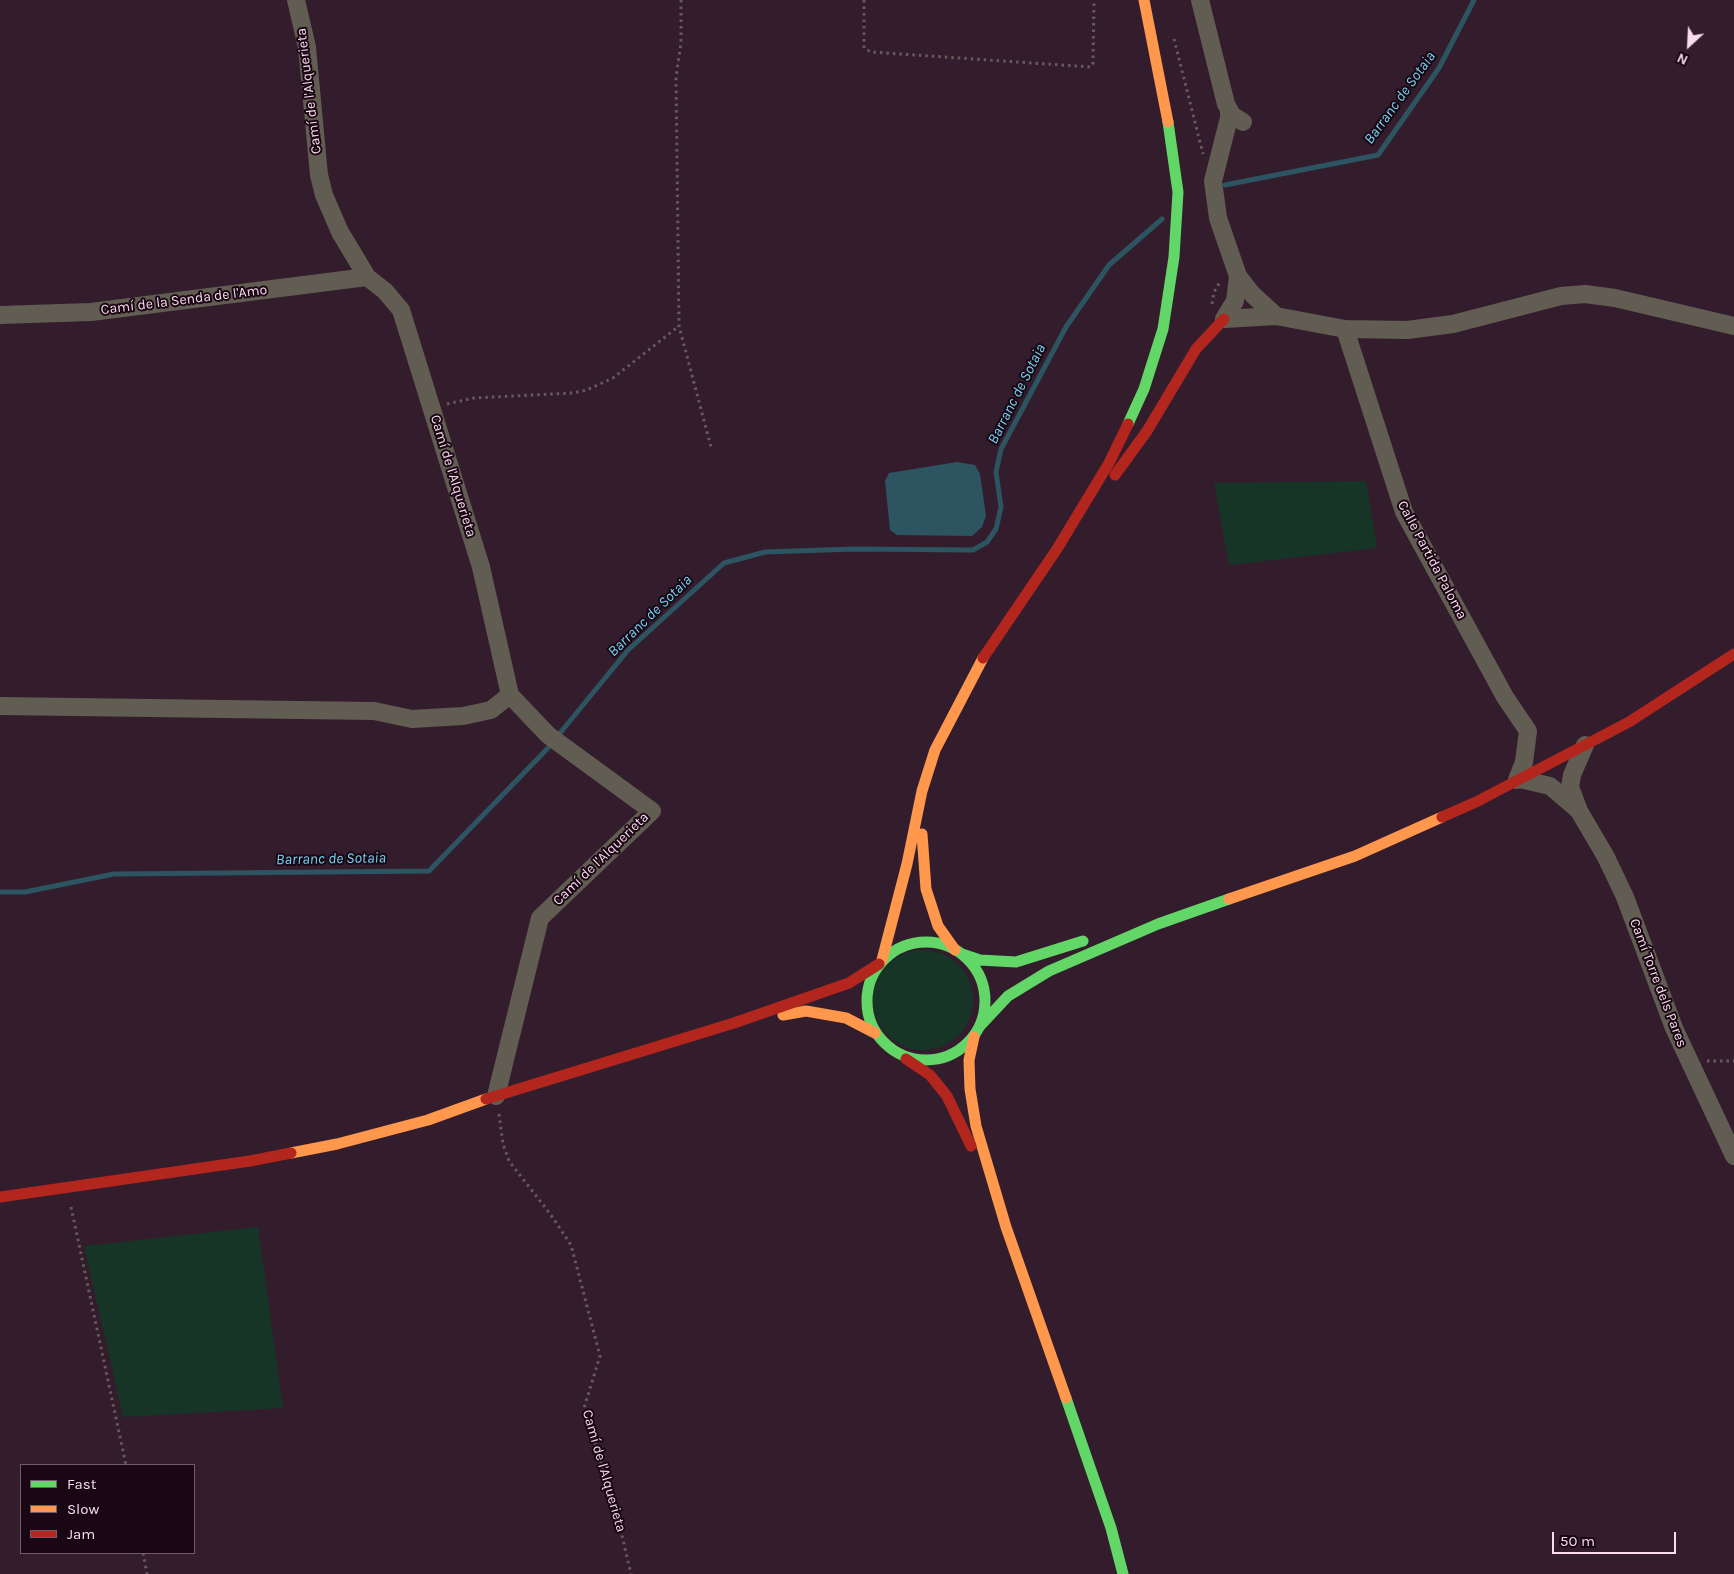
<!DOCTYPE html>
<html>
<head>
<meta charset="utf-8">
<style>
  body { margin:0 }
  #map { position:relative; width:1734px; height:1574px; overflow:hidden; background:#331d2d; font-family:Karla,sans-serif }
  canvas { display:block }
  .legend { position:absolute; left:20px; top:1464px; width:175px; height:90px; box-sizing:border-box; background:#1a0714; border:1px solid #735c6b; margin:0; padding:6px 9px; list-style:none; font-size:15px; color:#f8dbed }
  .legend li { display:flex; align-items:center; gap:10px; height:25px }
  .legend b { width:25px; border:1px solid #735c6b }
  .north { position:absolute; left:1664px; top:20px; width:50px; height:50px; -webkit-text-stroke:4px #1a0714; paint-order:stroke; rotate:205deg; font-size:14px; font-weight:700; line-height:20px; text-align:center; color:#f8dbed }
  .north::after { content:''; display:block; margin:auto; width:18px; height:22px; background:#f8dbed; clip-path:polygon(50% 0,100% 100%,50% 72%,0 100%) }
  .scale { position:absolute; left:1552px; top:1532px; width:124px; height:22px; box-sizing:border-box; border:2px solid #f8dbed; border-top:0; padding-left:6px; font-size:15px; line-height:18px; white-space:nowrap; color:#f8dbed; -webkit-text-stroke:4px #1a0714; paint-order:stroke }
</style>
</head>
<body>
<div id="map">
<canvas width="1734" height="1574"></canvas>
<ul class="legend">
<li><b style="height:6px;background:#63d668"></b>Fast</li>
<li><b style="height:6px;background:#ff974d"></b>Slow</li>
<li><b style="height:6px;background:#b3261e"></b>Jam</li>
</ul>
<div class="north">N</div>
<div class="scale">50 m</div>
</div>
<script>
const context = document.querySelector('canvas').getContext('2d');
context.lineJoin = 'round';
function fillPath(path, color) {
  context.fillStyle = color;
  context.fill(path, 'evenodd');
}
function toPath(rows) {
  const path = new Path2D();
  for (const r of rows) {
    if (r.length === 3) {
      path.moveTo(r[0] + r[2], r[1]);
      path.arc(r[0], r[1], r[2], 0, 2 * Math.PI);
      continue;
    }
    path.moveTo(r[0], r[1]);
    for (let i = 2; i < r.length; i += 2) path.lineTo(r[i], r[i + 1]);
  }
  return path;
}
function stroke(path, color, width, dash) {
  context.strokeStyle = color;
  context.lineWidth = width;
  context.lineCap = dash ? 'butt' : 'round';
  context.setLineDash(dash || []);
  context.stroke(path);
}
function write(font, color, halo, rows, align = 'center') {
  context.font = font + ' Karla,sans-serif';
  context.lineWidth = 4;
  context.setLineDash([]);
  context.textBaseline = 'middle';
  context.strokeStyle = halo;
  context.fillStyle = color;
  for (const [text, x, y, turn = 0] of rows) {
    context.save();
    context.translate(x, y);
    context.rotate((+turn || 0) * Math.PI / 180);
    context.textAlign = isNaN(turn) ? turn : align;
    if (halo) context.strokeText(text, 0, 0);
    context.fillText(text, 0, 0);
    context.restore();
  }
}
fillPath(toPath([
  [1366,481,1377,548,1229,565,1214,483],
  [923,1000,50],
  [258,1227,283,1408,123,1417,84,1246]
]), '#173527');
fillPath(toPath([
  [957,462,975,465,980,474,986,516,982,527,972,536,897,535,890,530,885,481,889,473]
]), '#2c5461');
stroke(toPath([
  [1225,185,1378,155,1439,68,1474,0],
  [0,892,25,892,114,874,429,871,547,749,628,650,724,563,765,552,854,549,973,550,987,542,996,529,1001,507,996,472,1001,449,1066,327,1109,265,1162,219]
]), '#2c5461', 5);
stroke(toPath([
  [681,0,681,43,676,77,679,326,711,447],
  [864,0,864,48,871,52,1091,67,1093,63,1094,0],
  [1174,39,1203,154],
  [1212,304,1214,292,1220,282],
  [447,404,474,398,572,393,587,390,613,378,679,326],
  [1707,1061,1734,1061],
  [499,1114,503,1144,509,1161,551,1215,571,1245,600,1356,584,1408,616,1510,631,1574],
  [71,1207,126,1465],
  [143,1553,147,1574]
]), '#665b5b', 3, [2.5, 4]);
stroke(toPath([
  [296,0,307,47,319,175,324,195,340,232,367,277,385,291,401,310,481,567,510,695,548,735,652,811,540,918,496,1096],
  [1200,0,1226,104,1232,115,1243,122],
  [1238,276,1253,295,1276,316],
  [0,315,91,312,367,277],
  [1224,319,1276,316,1345,329,1407,330,1453,324,1561,296,1585,294,1615,298,1734,326],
  [1224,319,1235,301,1238,276,1218,218,1213,181,1229,118,1229,111],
  [1345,329,1404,512,1505,697,1528,731,1524,762,1517,780],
  [0,706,374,711,412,719,463,716,491,710,510,695],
  [1585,745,1572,775,1570,787,1579,811,1606,857,1625,897,1674,1028,1734,1156],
  [1520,779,1550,786,1577,809]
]), '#625d52', 18);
stroke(toPath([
  [1128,424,1144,389,1163,329,1174,257,1178,192,1168,122],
  [926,1001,59],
  [962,954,980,960,1016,962,1083,941],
  [979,1027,1008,996,1049,971,1158,924,1229,899],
  [1066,1398,1111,1528,1123,1574]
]), '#63d668', 11);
stroke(toPath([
  [1144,0,1168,122],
  [922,834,926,889,938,926,955,950],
  [1229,899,1355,856,1442,817],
  [882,960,907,864,922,791,935,750,983,658],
  [783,1015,806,1011,846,1018,875,1033],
  [974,1037,969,1060,970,1089,976,1126,1006,1227,1066,1398],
  [291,1153,337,1144,428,1120,486,1099]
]), '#ff974d', 11);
stroke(toPath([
  [1115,475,1147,431,1196,349,1224,319],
  [983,658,1057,549,1109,463,1128,424],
  [1442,817,1476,802,1629,722,1734,654],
  [906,1059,930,1075,947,1096,971,1146],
  [486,1099,734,1023,849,983,879,964],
  [0,1197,250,1161,291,1153]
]), '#b3261e', 11);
write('14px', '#f8dbed', '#1a0714', [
  ["Camí de l'Alquerieta",309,91,-97],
  ["Camí de la Senda de l'Amo",184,300,-7],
  ["Camí de l'Alquerieta",453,476,73],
  ["Calle Partida Paloma",1432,560,62],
  ["Camí de l'Alquerieta",601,859,-44],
  ["Camí Torre dels Pares",1658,983,69],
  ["Camí de l'Alquerieta",604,1471,74]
]);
write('italic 15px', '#72d3f1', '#1a0714', [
  ["Barranc de Sotaia",1400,98,-54],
  ["Barranc de Sotaia",1017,394,-63],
  ["Barranc de Sotaia",650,616,-44],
  ["Barranc de Sotaia",331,859,-1]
]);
</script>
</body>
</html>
